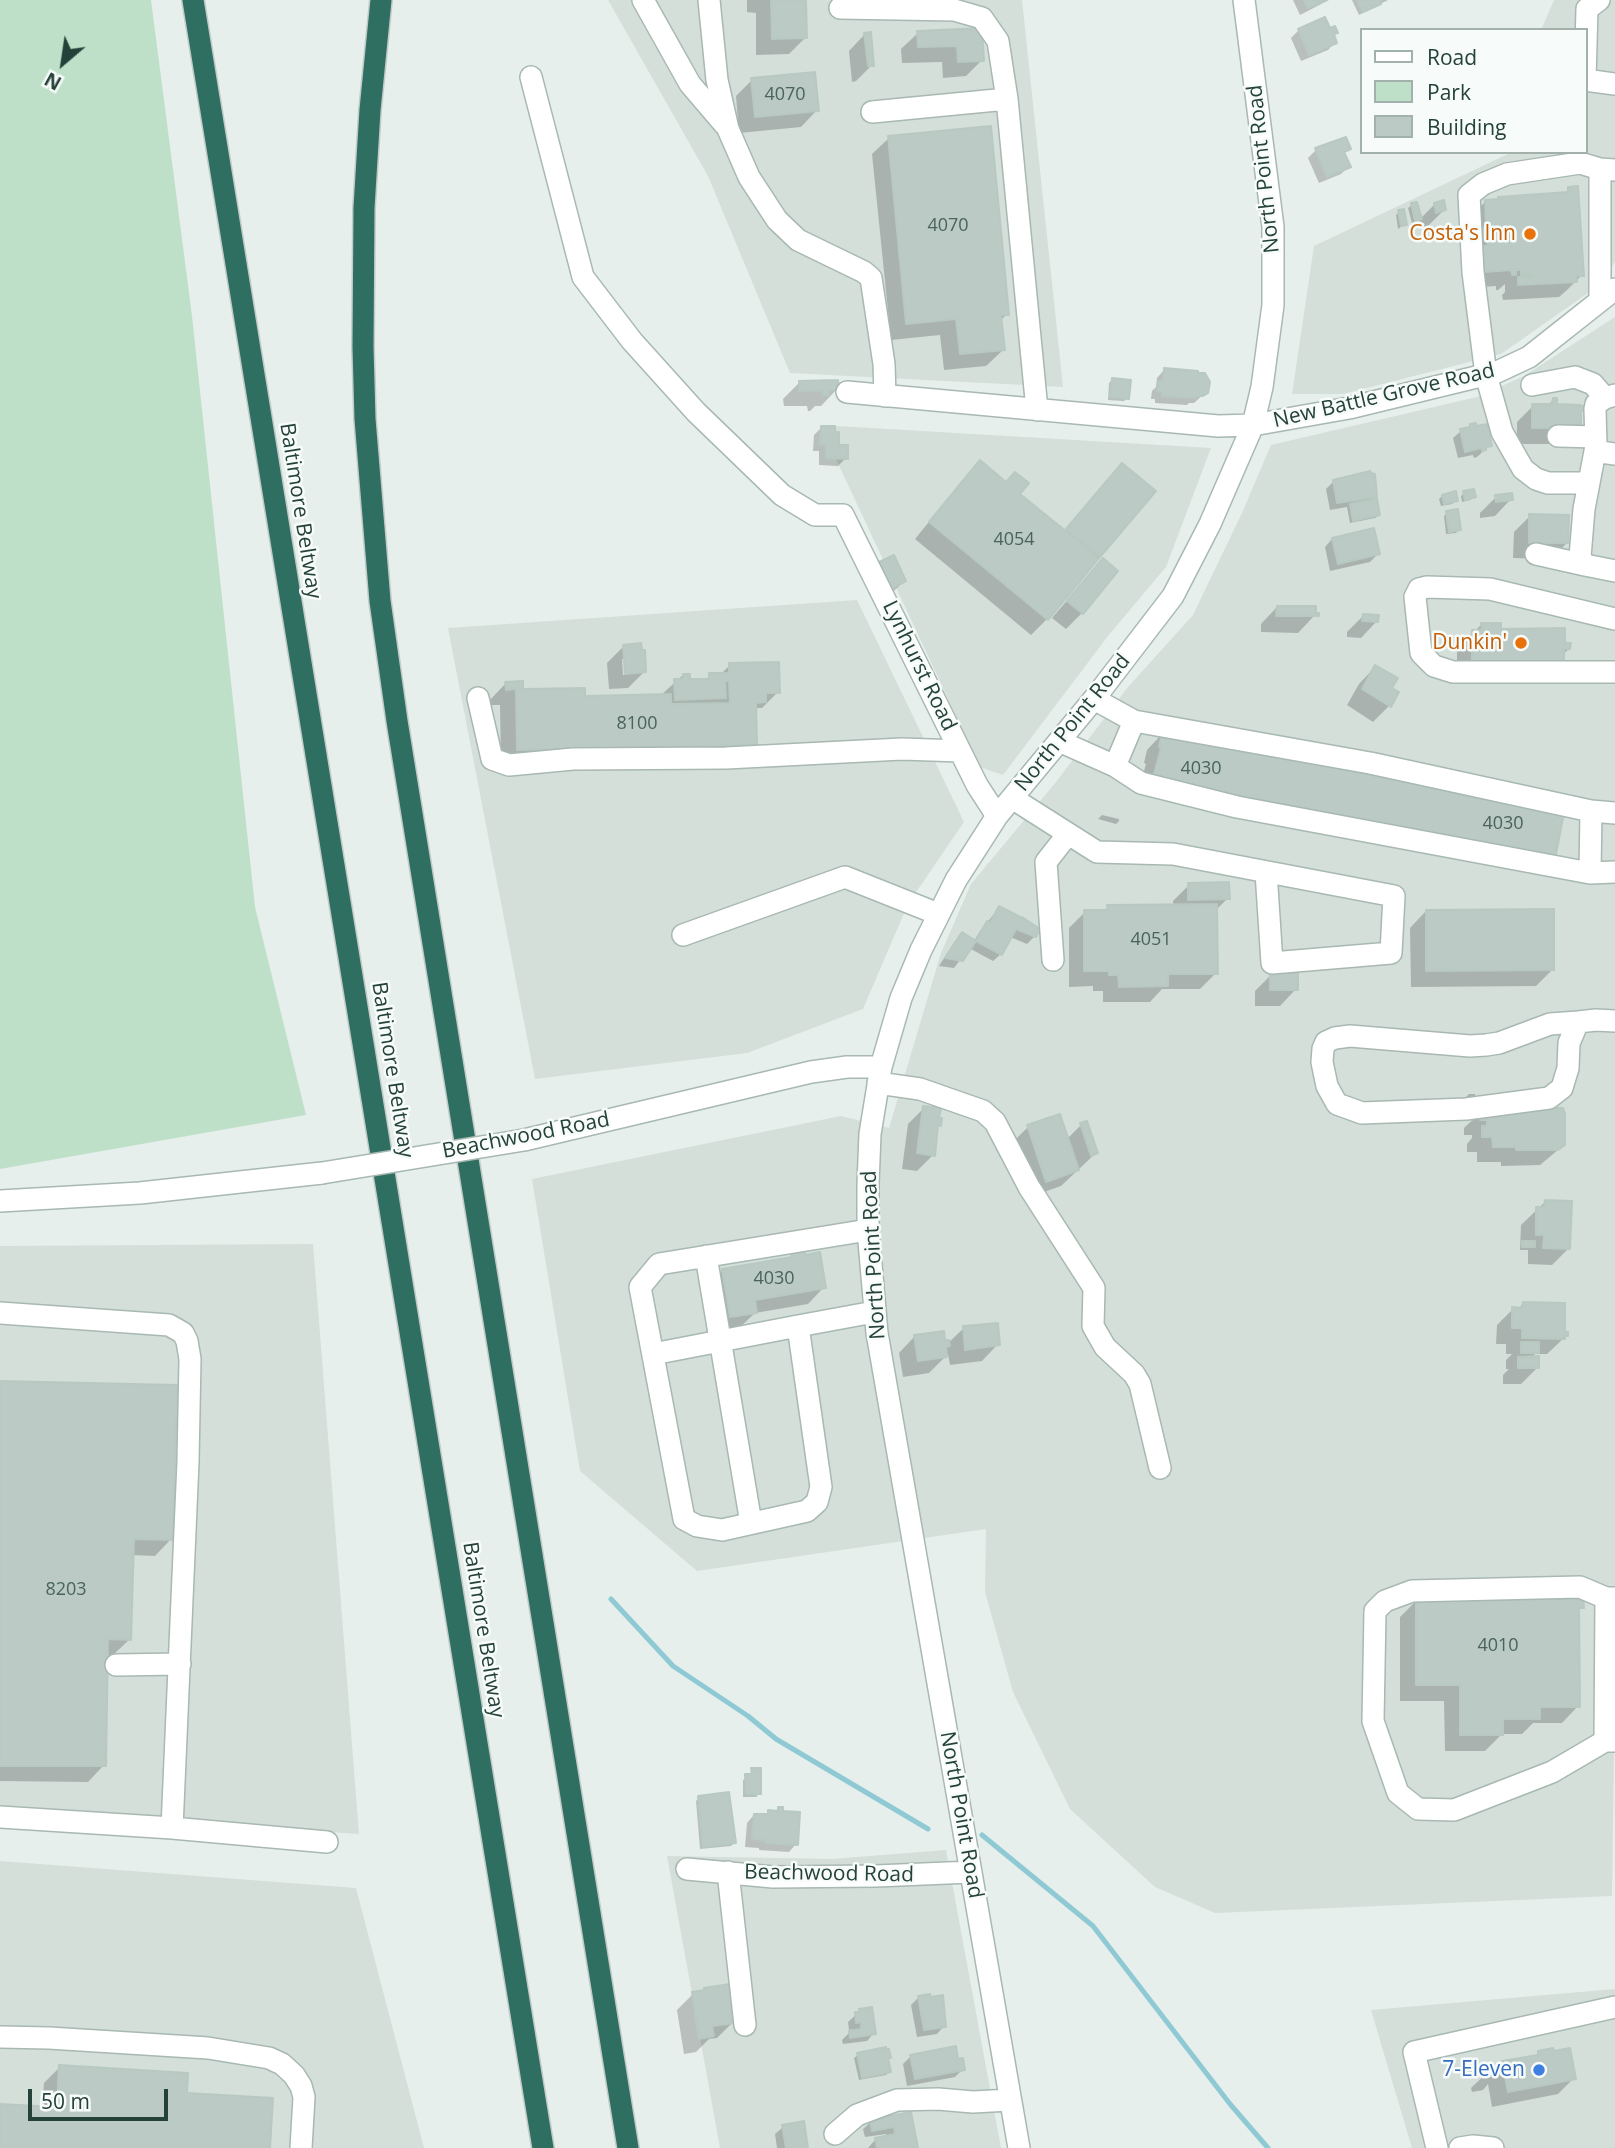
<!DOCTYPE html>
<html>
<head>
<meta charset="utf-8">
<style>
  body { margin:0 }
  #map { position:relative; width:1615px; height:2148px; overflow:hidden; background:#e6efeb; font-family:"Open Sans",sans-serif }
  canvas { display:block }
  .legend { position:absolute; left:1360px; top:28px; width:228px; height:126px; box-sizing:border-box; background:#f7fbf9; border:2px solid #a3b1ad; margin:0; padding:9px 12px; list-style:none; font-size:21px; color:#24423a }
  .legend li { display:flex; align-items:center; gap:14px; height:35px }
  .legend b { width:35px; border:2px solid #a3b1ad }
  .north { position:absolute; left:28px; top:28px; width:70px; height:70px; -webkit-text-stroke:5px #f7fbf9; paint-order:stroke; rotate:209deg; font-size:19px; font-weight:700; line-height:28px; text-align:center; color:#24423a }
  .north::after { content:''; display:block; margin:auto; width:24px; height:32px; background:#24423a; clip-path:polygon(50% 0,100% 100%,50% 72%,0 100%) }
  .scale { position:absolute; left:28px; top:2089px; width:140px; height:32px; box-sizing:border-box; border:4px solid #24423a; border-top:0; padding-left:9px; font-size:21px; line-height:24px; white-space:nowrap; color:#24423a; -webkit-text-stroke:5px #f7fbf9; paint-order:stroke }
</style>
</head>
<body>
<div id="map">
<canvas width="1615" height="2148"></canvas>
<ul class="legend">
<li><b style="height:9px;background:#fff"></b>Road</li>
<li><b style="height:19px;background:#bfe0c8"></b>Park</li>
<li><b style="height:19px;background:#bbcac4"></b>Building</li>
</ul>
<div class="north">N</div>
<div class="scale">50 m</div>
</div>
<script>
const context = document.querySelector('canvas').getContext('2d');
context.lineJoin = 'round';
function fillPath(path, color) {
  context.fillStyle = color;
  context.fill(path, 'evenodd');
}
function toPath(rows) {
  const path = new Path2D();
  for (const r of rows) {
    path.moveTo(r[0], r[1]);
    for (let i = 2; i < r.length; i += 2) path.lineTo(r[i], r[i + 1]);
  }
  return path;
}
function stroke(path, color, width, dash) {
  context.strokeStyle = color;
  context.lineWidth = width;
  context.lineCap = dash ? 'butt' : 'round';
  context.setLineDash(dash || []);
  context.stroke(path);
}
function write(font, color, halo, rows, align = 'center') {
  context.font = font + ' "Open Sans",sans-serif';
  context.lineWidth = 5;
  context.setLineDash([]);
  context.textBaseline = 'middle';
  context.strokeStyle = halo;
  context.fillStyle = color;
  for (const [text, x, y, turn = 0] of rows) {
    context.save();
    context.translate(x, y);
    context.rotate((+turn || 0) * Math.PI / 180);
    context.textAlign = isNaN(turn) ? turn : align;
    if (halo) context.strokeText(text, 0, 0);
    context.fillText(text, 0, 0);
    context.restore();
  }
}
fillPath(toPath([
  [608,0,1022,0,1063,387,790,373,708,176],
  [1554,0,1615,0,1615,262,1601,284,1501,354,1343,394,1292,394,1314,246,1512,152,1585,152,1585,30,1541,30],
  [1615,317,1615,1674,1612,1896,1215,1913,1155,1887,1070,1809,1013,1692,985,1592,986,1529,697,1571,580,1471,532,1179,841,1116,889,1128,941,953,971,884,1056,782,1128,687,1193,615,1242,513,1271,445,1477,397,1524,376],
  [820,425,1211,448,1166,567,1108,636,1003,775,980,767],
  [857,600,964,822,908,904,863,1009,747,1053,535,1079,448,628],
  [313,1244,359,1834,0,1809,0,1246],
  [946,1850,1001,2148,720,2148,667,1856,832,1859],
  [0,1861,356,1888,424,2148,0,2148],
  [1615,1989,1615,2148,1412,2148,1371,2010]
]), '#d4dfda');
fillPath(toPath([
  [0,0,151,0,192,316,255,907,306,1115,0,1169]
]), '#bfe0c8');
fillPath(toPath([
  [747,0,804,0,805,38,789,54,756,55,756,13,747,12],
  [1293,0,1329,0,1300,15],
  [1352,0,1388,0,1359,15],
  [980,29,982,60,966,76,943,78,942,62,902,63,901,49,918,33],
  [1299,30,1333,35,1335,42,1328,50,1301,61,1291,38],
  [865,34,872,65,856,81,852,82,849,51],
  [752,80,817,110,801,127,739,133,736,96],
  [889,138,1007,314,1000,321,1003,350,986,366,944,370,940,335,891,340,872,154],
  [1345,139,1349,148,1344,154,1349,166,1341,174,1319,183,1308,158,1316,150],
  [1569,189,1582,275,1566,291,1559,297,1503,300,1502,295,1505,292,1505,284,1498,290,1496,290,1496,286,1467,288,1469,218,1485,202,1496,201,1499,198,1564,194],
  [1435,204,1444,210,1428,226,1420,228,1419,221,1412,223,1408,208,1412,205,1420,219],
  [1399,212,1405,224,1398,229,1396,215],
  [1164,370,1206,392,1194,403,1189,403,1187,405,1155,403,1155,399,1151,399,1152,391,1156,387,1157,378],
  [1112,380,1128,398,1124,401,1108,400,1109,383],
  [800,382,837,389,821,406,815,406,810,411,808,411,807,406,784,406,783,399],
  [1553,400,1555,406,1583,410,1563,444,1517,444,1517,422,1533,406,1547,406],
  [1471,426,1490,445,1477,457,1474,458,1473,455,1458,458,1453,438,1461,431,1467,429],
  [821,428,846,458,838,466,819,465,819,451,813,451,814,435],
  [980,463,1063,532,1106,481,1122,465,1153,491,1047,619,1031,635,915,539,964,479],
  [1334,481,1375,496,1370,502,1379,515,1375,518,1350,523,1347,507,1330,510,1326,489],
  [1464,493,1474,497,1470,500,1462,502,1461,496],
  [1442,496,1456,500,1452,504,1441,506,1439,499],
  [1496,497,1511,499,1495,516,1480,518,1480,513],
  [1447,513,1460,529,1456,533,1446,534,1444,516],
  [1530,516,1567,543,1550,559,1513,558,1514,532],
  [1332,539,1378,554,1370,562,1330,571,1325,547],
  [1103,561,1116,572,1082,613,1066,629,1052,618,1087,577],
  [880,564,904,581,888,597,864,580],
  [1277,607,1315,608,1314,616,1298,633,1261,632,1261,624],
  [1363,616,1377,621,1361,638,1347,637,1347,632],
  [1481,625,1563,645,1569,649,1562,655,1457,678,1457,648],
  [624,646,644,672,628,688,609,689,607,663],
  [622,659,625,659,626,675,623,675],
  [730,665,778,692,762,708,758,708,755,711,755,744,739,761,501,765,500,705,490,705,490,700,506,683,522,691,583,698,660,696,683,675,688,681,705,681,710,675,720,675],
  [1375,667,1390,688,1389,706,1373,722,1347,705,1359,684],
  [1163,733,1554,858,1537,874,1138,793,1146,764,1144,763,1147,750],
  [1102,815,1119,819,1119,821,1116,824,1098,819],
  [1189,885,1228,898,1215,911,1216,973,1200,989,1162,989,1150,1002,1103,1002,1103,991,1093,991,1093,986,1069,987,1069,928,1085,912,1103,912,1108,907,1173,906,1173,901],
  [999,908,1035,936,1027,944,1010,937,1001,954,993,961,969,948,954,968,939,966,955,941,962,934,974,941,980,931],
  [1426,911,1552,970,1536,986,1411,987,1410,928],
  [1271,975,1296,989,1280,1006,1255,1006,1255,991],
  [1469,1094,1475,1094,1475,1103,1453,1110],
  [924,1108,937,1119,939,1125,936,1128,933,1155,917,1171,902,1169,908,1124],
  [1481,1112,1564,1145,1540,1165,1501,1166,1501,1162,1477,1162,1477,1152,1467,1152,1467,1144,1472,1138,1472,1135,1464,1135,1464,1128],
  [1086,1123,1096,1153,1061,1186,1030,1197,1012,1143,1028,1127,1067,1139,1081,1125],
  [1545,1202,1569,1248,1552,1265,1528,1264,1528,1250,1520,1250,1521,1225],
  [792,1255,824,1287,808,1304,755,1313,739,1328,714,1333,706,1287,722,1271,787,1260],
  [1523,1304,1566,1336,1547,1354,1535,1354,1531,1358,1538,1367,1521,1384,1503,1384,1503,1375,1509,1369,1506,1369,1506,1360,1512,1354,1506,1354,1506,1344,1496,1344,1497,1325,1513,1309,1518,1309],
  [964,1328,998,1344,982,1361,950,1365,948,1354,929,1373,903,1377,899,1353,915,1336,947,1344],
  [0,1383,171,1539,155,1556,131,1555,130,1639,113,1655,106,1655,104,1765,88,1782,0,1781],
  [1416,1601,1582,1607,1578,1611,1578,1706,1562,1723,1533,1723,1522,1734,1502,1734,1485,1751,1445,1751,1444,1701,1400,1701,1400,1617],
  [752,1770,759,1794,756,1797,743,1797,743,1780,749,1776],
  [699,1798,735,1842,731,1846,700,1849,696,1801],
  [779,1808,796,1844,789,1852,759,1850,759,1848,745,1847,747,1823,754,1815,765,1816,769,1812,775,1813],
  [705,1990,733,2022,717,2038,709,2039,696,2052,684,2054,677,2010,693,1994,702,1993],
  [919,1997,944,2026,937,2034,917,2037,911,2005],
  [860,2011,874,2033,867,2041,843,2044,842,2040,853,2029,849,2030,848,2022],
  [1539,2052,1574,2078,1558,2094,1492,2107,1488,2084,1483,2090,1472,2092,1471,2088,1488,2072,1497,2070,1503,2063,1534,2057],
  [858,2055,887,2059,889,2072,886,2075,859,2080,854,2058],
  [911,2056,956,2061,963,2069,955,2077,907,2086,903,2064],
  [60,2067,185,2095,268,2148,0,2148,0,2106,42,2108,44,2083],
  [910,2114,916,2148,868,2148,876,2139,887,2137,886,2134,865,2137,863,2129,871,2122],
  [783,2127,806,2148,777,2148,775,2134]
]), '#0003');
stroke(toPath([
  [611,1599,673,1666,748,1716,776,1739,928,1829],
  [982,1835,1093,1926,1230,2104,1268,2148]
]), '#8ec9d4', 5);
const building = toPath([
  [771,0,806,0,807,38,772,39,771,0],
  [1304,0,1327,0,1308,8,1304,0],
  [1357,0,1380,0,1381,4,1363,12,1357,0],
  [1325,17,1330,28,1335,26,1338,33,1334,34,1337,43,1309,55,1298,29,1325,17],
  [982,28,984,61,958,62,957,46,918,47,917,31,982,28],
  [871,32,874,66,868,66,864,33,871,32],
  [815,72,819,111,755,117,751,78,815,72],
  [991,126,1009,315,1001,315,1005,350,960,354,956,319,906,324,888,136,991,126],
  [1346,137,1351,149,1344,152,1351,167,1327,177,1315,148,1346,137],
  [1578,186,1584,276,1576,276,1577,282,1518,285,1518,277,1532,276,1532,274,1521,275,1521,270,1516,270,1516,275,1512,275,1511,270,1483,272,1481,246,1488,246,1487,239,1480,240,1479,228,1486,228,1485,200,1499,199,1498,197,1568,192,1568,187,1578,186],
  [1444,200,1446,210,1436,213,1434,203,1444,200],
  [1417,202,1422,219,1415,221,1411,203,1417,202],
  [1404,209,1407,225,1401,226,1398,210,1404,209],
  [1164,368,1198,371,1198,373,1205,373,1210,382,1208,393,1203,396,1196,396,1196,398,1162,396,1162,392,1157,391,1159,381,1163,382,1164,368],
  [1112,378,1131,380,1129,399,1110,397,1112,378],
  [838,380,839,390,828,390,828,395,823,395,823,390,799,391,799,381,838,380],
  [1553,398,1557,398,1557,404,1581,405,1581,406,1584,406,1584,411,1581,411,1581,428,1532,428,1532,404,1552,404,1553,398],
  [1476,423,1476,426,1487,424,1492,446,1486,447,1486,450,1482,451,1481,448,1465,452,1460,429,1470,427,1470,424,1476,423],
  [821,426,835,426,835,432,839,432,839,445,848,445,848,459,826,458,826,444,820,444,821,426],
  [980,460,1006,482,1015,472,1029,483,1020,494,1099,558,1048,620,929,522,980,460],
  [1122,463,1156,491,1100,557,1066,529,1122,463],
  [1370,471,1371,473,1375,474,1377,497,1337,503,1333,480,1370,471],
  [1474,489,1476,497,1465,500,1463,491,1474,489],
  [1456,491,1458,501,1444,504,1442,495,1456,491],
  [1512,493,1513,500,1496,502,1495,495,1512,493],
  [1377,499,1380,515,1353,521,1350,504,1377,499],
  [1458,509,1461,530,1449,532,1446,511,1458,509],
  [1529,514,1569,515,1568,543,1529,543,1529,514],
  [1374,528,1380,554,1338,564,1332,538,1374,528],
  [894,555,906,581,892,588,879,562,894,555],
  [1103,558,1118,571,1083,614,1067,601,1103,558],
  [1277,606,1316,606,1316,613,1319,613,1319,616,1276,616,1277,606],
  [1363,614,1379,615,1378,622,1362,621,1363,614],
  [1481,623,1501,623,1501,629,1565,628,1565,643,1571,643,1570,649,1564,649,1564,665,1472,663,1472,630,1482,630,1481,623],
  [641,643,642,650,645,650,646,672,625,674,623,645,641,643],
  [779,662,780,693,766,693,766,702,756,703,757,745,517,750,516,689,506,690,505,682,523,681,523,689,585,688,585,696,671,694,671,704,730,703,729,681,725,681,726,698,675,700,674,679,683,679,683,674,690,674,690,679,709,679,709,673,729,673,729,663,779,662],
  [1375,665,1398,678,1392,688,1399,692,1391,707,1362,689,1375,665],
  [1162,732,1564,813,1555,859,1153,778,1161,748,1159,747,1162,732],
  [1229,882,1230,899,1188,900,1188,883,1229,882],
  [1217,904,1218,974,1168,974,1168,986,1119,987,1118,975,1109,975,1109,971,1084,971,1084,910,1108,910,1107,905,1217,904],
  [999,906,1022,918,1022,917,1040,929,1036,937,1016,929,1002,955,976,941,987,921,990,923,999,906],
  [1554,909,1554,970,1426,971,1426,910,1554,909],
  [962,932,976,941,963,961,945,958,962,932],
  [1270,973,1298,973,1298,990,1270,990,1270,973],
  [923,1106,941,1108,939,1118,942,1118,941,1126,938,1125,935,1156,917,1153,923,1106],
  [1518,1108,1563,1108,1565,1114,1565,1145,1558,1150,1516,1150,1516,1147,1493,1147,1492,1137,1482,1137,1482,1126,1487,1126,1487,1120,1480,1120,1480,1110,1518,1108],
  [1060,1114,1079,1170,1046,1182,1027,1125,1060,1114],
  [1087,1121,1098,1153,1091,1156,1080,1123,1087,1121],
  [1545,1200,1572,1201,1570,1249,1543,1248,1544,1235,1536,1235,1536,1207,1544,1207,1545,1200],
  [1522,1241,1535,1241,1535,1247,1522,1247,1522,1241],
  [805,1251,805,1255,820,1252,826,1288,755,1300,757,1313,730,1317,722,1269,792,1257,791,1253,805,1251],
  [1523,1302,1565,1303,1565,1332,1568,1332,1568,1336,1565,1336,1565,1339,1522,1338,1522,1328,1512,1328,1512,1307,1522,1308,1523,1302],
  [998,1323,1000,1345,965,1350,963,1326,998,1323],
  [944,1331,945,1340,949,1340,950,1346,946,1347,947,1357,918,1361,914,1335,944,1331],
  [1521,1342,1539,1342,1539,1353,1521,1353,1521,1342],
  [1539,1356,1539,1368,1518,1368,1518,1357,1539,1356],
  [0,1381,177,1385,173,1540,134,1539,131,1640,108,1639,106,1766,0,1766,0,1381],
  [1579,1596,1583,1596,1584,1608,1579,1608,1580,1707,1540,1707,1540,1719,1503,1719,1503,1735,1460,1735,1460,1685,1416,1685,1416,1599,1579,1599,1579,1596],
  [751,1768,761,1768,761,1794,746,1794,745,1774,752,1774,751,1768],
  [729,1792,736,1843,703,1847,698,1796,729,1792],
  [778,1807,783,1807,783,1811,800,1812,798,1845,766,1843,766,1840,752,1839,754,1814,768,1814,768,1810,778,1811,778,1807],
  [730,1984,735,2023,712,2026,714,2036,699,2039,692,1992,705,1990,704,1988,730,1984],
  [930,1994,931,1997,943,1995,946,2027,924,2030,918,1996,930,1994],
  [872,2007,876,2034,850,2038,849,2031,861,2029,861,2022,856,2023,855,2012,860,2012,859,2009,872,2007],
  [956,2046,958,2059,963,2058,965,2070,915,2079,910,2055,956,2046],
  [886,2047,886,2049,889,2049,891,2058,888,2058,891,2072,862,2078,857,2053,886,2047],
  [1553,2048,1554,2051,1570,2048,1576,2079,1508,2092,1502,2061,1538,2055,1538,2051,1553,2048],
  [59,2065,188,2073,187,2093,273,2098,270,2148,0,2148,0,2104,57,2107,59,2065],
  [1499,2067,1501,2074,1488,2077,1487,2070,1499,2067],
  [911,2112,918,2148,877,2148,875,2138,895,2134,894,2127,872,2131,870,2120,911,2112],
  [804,2121,808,2148,786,2148,782,2125,804,2121]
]);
fillPath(building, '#bbcac4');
stroke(building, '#b8c9c2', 2);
const minor = toPath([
  [643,0,690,84,725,125],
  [709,0,717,80,728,129,749,177,777,220,798,240,864,272,871,278,884,364,885,396],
  [1599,0,1587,9,1585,80,1615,84],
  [840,8,954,10,982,18,998,41,1007,99,1037,410],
  [531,77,583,277,632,341,696,412,782,495,815,515,843,515,977,785,997,816],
  [872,112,1007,99],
  [1600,169,1600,301],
  [1532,385,1575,377,1593,384,1605,398],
  [847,392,1218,426,1253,425,1349,408,1497,372,1529,357,1615,289],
  [1615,395,1605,398,1596,404,1595,409,1596,446,1601,452,1615,454],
  [1558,436,1596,437],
  [1596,446,1584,509,1580,557,1585,565,1615,571],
  [1589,483,1548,483,1536,479,1523,469,1502,432,1486,375,1473,272,1469,195,1483,184,1507,174,1580,163,1600,169,1615,170],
  [1536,554,1585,565],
  [1615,619,1490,589,1427,587,1419,589,1415,597,1421,653,1434,666,1453,672,1615,672],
  [478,698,492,759,509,765,573,759,726,758,902,749,960,751],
  [1094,699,1134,721,1370,763,1591,811,1615,813],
  [1059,741,1115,766,1141,783,1237,807,1590,873,1615,872],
  [1115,766,1134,721],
  [1012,798,1097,852,1173,854,1394,896,1391,953,1272,963,1266,872],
  [1590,873,1591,811],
  [683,935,845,877,938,914],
  [1053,960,1046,862,1068,834],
  [1578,1022,1569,1043,1568,1068,1562,1088,1549,1098,1466,1109,1362,1113,1337,1104,1327,1086,1322,1062,1323,1049,1326,1042,1335,1038,1350,1036,1470,1046,1486,1045,1499,1043,1550,1024,1578,1022,1596,1020,1615,1021],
  [878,1083,920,1089,983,1111,995,1122,1029,1187,1094,1288,1093,1326,1105,1347,1134,1374,1140,1384,1160,1468],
  [524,1140,811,1072,847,1067,881,1067],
  [0,1201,140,1193,322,1173],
  [706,1256,751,1523],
  [0,1313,169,1325,183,1333,187,1341,190,1359,188,1462,172,1828],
  [798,1326,874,1312],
  [653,1354,798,1326,821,1487,817,1502,807,1511,722,1530,697,1526,684,1519,640,1287,659,1264,868,1230],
  [1615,1598,1606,1598,1580,1587,1412,1591,1385,1601,1375,1611,1373,1721,1398,1793,1418,1809,1454,1810,1552,1772,1605,1741,1615,1741],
  [116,1665,180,1664],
  [1605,1741,1606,1598],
  [0,1817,172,1828,327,1842],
  [687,1869,773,1877,876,1876,971,1872],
  [728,1872,745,2025],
  [0,2037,49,2038,208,2048,269,2058,282,2064,294,2075,301,2086,304,2097,301,2148],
  [835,2134,857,2115,897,2100,938,2099,973,2102,1010,2100],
  [1019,2148,877,1333,868,1230,868,1184,870,1134,881,1067,901,998,921,950,956,880,997,816,1094,699,1173,596,1210,524,1253,425,1262,387,1273,305,1273,227,1244,0],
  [1437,2148,1414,2052,1615,2007],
  [1460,2148,1473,2146,1493,2148]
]);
const highway = toPath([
  [193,0,543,2148],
  [381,0,370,110,364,208,363,347,365,419,380,601,397,721,628,2148]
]);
stroke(minor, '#a8b8b2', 24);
stroke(highway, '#c2cac8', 24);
stroke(minor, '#fff', 21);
stroke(highway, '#2f6f62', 21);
const minorBridge = toPath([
  [322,1173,524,1140]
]);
stroke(minorBridge, '#a8b8b2', 24, []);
stroke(minorBridge, '#fff', 21);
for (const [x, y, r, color] of [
  [1530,234,7,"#e8710a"],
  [1521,643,7,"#e8710a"],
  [1539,2070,7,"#3f7fe0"]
]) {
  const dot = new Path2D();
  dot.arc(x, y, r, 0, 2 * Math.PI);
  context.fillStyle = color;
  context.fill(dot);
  stroke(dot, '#f7fbf9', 2.5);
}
write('18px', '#4a645c', null, [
  ["4070",785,95],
  ["4070",948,226],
  ["4054",1014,540],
  ["8100",637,724],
  ["4030",1201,769],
  ["4030",1503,824],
  ["4051",1151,940],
  ["4030",774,1279],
  ["8203",66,1590],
  ["4010",1498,1646]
]);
write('21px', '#24423a', '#f7fbf9', [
  ["North Point Road",1264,169,-96],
  ["New Battle Grove Road",1384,396,-13],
  ["Baltimore Beltway",300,511,81],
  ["Lynhurst Road",919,666,64],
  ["North Point Road",1073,723,-51],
  ["Baltimore Beltway",392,1070,81],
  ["Beachwood Road",526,1136,-11],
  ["North Point Road",874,1255,-93],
  ["Baltimore Beltway",483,1630,81],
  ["North Point Road",961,1815,80],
  ["Beachwood Road",829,1874,1]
]);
write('21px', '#c56008', '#f7fbf9', [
  ["Costa's Inn",1516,234],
  ["Dunkin'",1507,643]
], 'right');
write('21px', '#366cbe', '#f7fbf9', [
  ["7-Eleven",1525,2070]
], 'right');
</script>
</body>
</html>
